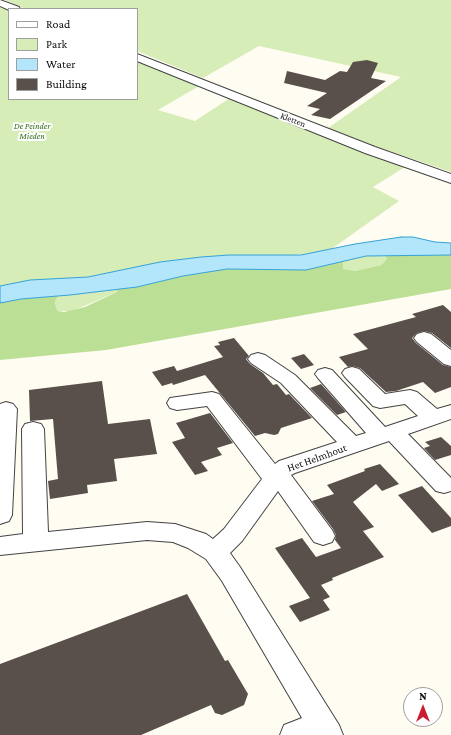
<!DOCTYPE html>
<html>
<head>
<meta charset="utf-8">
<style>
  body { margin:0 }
  #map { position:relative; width:451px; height:735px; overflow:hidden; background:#fffcf2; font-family:"Crimson Pro",serif }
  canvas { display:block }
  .legend { position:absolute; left:8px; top:8px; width:130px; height:92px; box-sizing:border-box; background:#fff; border:1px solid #9f9f9f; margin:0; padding:5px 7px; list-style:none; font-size:12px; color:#101010 }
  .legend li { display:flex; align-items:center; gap:8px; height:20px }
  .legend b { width:20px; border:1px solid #9f9f9f }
  .north { position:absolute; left:403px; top:687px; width:40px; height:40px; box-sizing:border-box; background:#fff; border:1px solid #9f9f9f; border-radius:50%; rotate:0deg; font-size:11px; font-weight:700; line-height:16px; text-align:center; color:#101010 }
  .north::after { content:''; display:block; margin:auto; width:14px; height:18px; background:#cb1c31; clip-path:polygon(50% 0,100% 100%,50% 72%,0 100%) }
</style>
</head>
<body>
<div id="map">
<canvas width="451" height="735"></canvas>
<ul class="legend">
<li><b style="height:5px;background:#fff"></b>Road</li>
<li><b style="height:11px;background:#d7edb8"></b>Park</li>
<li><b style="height:11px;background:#b3e5fb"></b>Water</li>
<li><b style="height:11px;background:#594f4b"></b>Building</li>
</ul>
<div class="north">N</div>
</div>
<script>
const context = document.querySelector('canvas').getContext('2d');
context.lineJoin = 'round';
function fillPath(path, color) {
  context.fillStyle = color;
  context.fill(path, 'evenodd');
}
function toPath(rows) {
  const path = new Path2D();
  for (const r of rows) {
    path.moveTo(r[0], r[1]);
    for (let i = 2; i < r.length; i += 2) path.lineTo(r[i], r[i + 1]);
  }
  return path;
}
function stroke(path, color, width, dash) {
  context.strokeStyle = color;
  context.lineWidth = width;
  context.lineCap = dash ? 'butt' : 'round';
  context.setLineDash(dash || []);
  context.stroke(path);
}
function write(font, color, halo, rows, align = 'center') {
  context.font = font + ' "Crimson Pro",serif';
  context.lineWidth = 4;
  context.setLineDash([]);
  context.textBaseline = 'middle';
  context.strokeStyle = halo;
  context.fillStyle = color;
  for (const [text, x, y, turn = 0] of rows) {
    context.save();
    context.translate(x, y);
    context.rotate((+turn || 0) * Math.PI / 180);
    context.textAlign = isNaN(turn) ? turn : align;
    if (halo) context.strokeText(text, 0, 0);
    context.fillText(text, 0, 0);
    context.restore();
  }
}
fillPath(toPath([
  [5,0,451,0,451,172,375,146,328,128,401,77,259,46,203,78,137,51,137,9,26,9],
  [0,6,9,10,9,99,137,99,137,61,199,86,158,110,195,121,230,98,345,145,405,167,373,187,399,201,330,250,313,253,280,256,229,255,174,260,88,277,30,280,0,286],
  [385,255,387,259,381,265,355,271,342,269,343,261,366,256],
  [117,289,117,292,115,293,72,311,58,311,56,308,55,301,58,296]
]), '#d7edb8');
fillPath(toPath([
  [385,255,451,255,451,289,106,350,0,360,0,303,21,299,58,296,55,301,56,308,58,311,64,312,85,307,115,293,117,292,117,289,137,287,183,276,227,269,306,270,343,261,343,269,355,271,381,265,387,259]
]), '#bcdf96');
const water = toPath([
  [401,237,413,237,435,242,451,243,451,255,366,256,306,270,227,269,183,276,137,287,70,295,21,299,0,303,0,286,30,280,88,277,160,262,201,257,229,255,301,255,355,244,401,237]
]);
fillPath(water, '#b3e5fb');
stroke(water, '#34a2d7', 1);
fillPath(toPath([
  [367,60,378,63,371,78,386,81,330,119,311,115,320,109,307,106,327,93,284,83,287,71,325,80,340,71,347,72,353,62],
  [443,305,451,312,451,348,432,333,424,331,417,333,412,338,416,343,443,365,451,367,451,387,435,393,423,382,396,391,386,392,360,368,352,366,348,367,339,357,368,349,353,334,416,317,412,314],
  [234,338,249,356,246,359,250,364,263,373,273,385,277,384,286,395,289,394,312,418,281,428,278,434,274,435,265,433,255,436,205,375,173,385,172,383,162,386,152,372,174,366,177,371,223,357,214,346,220,345,218,342],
  [304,354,314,365,301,369,291,358],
  [102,381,108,424,150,419,157,454,114,459,117,481,87,485,88,493,50,499,48,481,58,479,53,419,30,421,29,390],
  [321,384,346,412,337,415,310,388],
  [210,413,233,443,217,448,222,455,201,462,208,471,195,475,172,442,185,438,176,423],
  [441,437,451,446,451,455,435,460,424,448,430,446,425,442],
  [380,464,399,484,382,491,376,484,353,502,374,527,363,531,384,557,332,578,333,580,321,585,330,597,323,600,330,610,300,622,289,606,310,598,275,548,302,538,316,557,341,548,335,540,336,535,333,529,312,501,334,494,327,485,365,471,364,469],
  [422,486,451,518,451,526,432,533,398,495],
  [187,594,225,661,228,660,248,694,244,705,222,715,215,713,211,705,141,735,0,735,0,664]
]), '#594f4b');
const minor = toPath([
  [0,0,19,7,20,9,9,10,0,6,0,0],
  [137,54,375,147,451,174,451,183,365,153,137,61,137,54],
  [424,332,431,334,451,350,451,366,444,364,417,342,414,338,417,334,424,332],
  [258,353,265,355,295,375,356,436,366,433,318,378,315,374,318,370,325,368,332,370,385,427,418,416,405,404,380,408,373,406,345,377,342,373,345,369,352,367,359,369,385,394,410,390,417,392,437,409,451,405,451,419,408,434,451,478,451,491,444,493,436,491,389,441,295,473,291,475,332,530,335,536,332,542,323,545,314,542,278,491,242,541,230,553,240,567,339,725,343,735,280,735,284,725,302,718,222,581,206,559,188,548,173,542,147,540,0,555,0,537,23,534,22,429,25,424,33,422,41,424,44,429,48,532,147,522,175,524,206,534,213,539,224,529,262,479,207,406,177,410,170,408,167,403,170,398,212,392,219,394,275,464,279,461,337,442,281,383,251,363,248,359,251,355,258,353],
  [6,402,13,404,17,409,12,515,9,521,0,524,0,404,6,402]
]);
stroke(minor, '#434343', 2);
fillPath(minor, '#fff');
write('9px', '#101010', '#fff', [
  ["Kletten",293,120,21]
]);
write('italic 9px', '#316d1a', '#fff', [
  ["De Peinder",32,126],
  ["Mieden",32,136]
]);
write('11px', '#101010', '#fff', [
  ["Het Helmhout",317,458,-20]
]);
</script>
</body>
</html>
